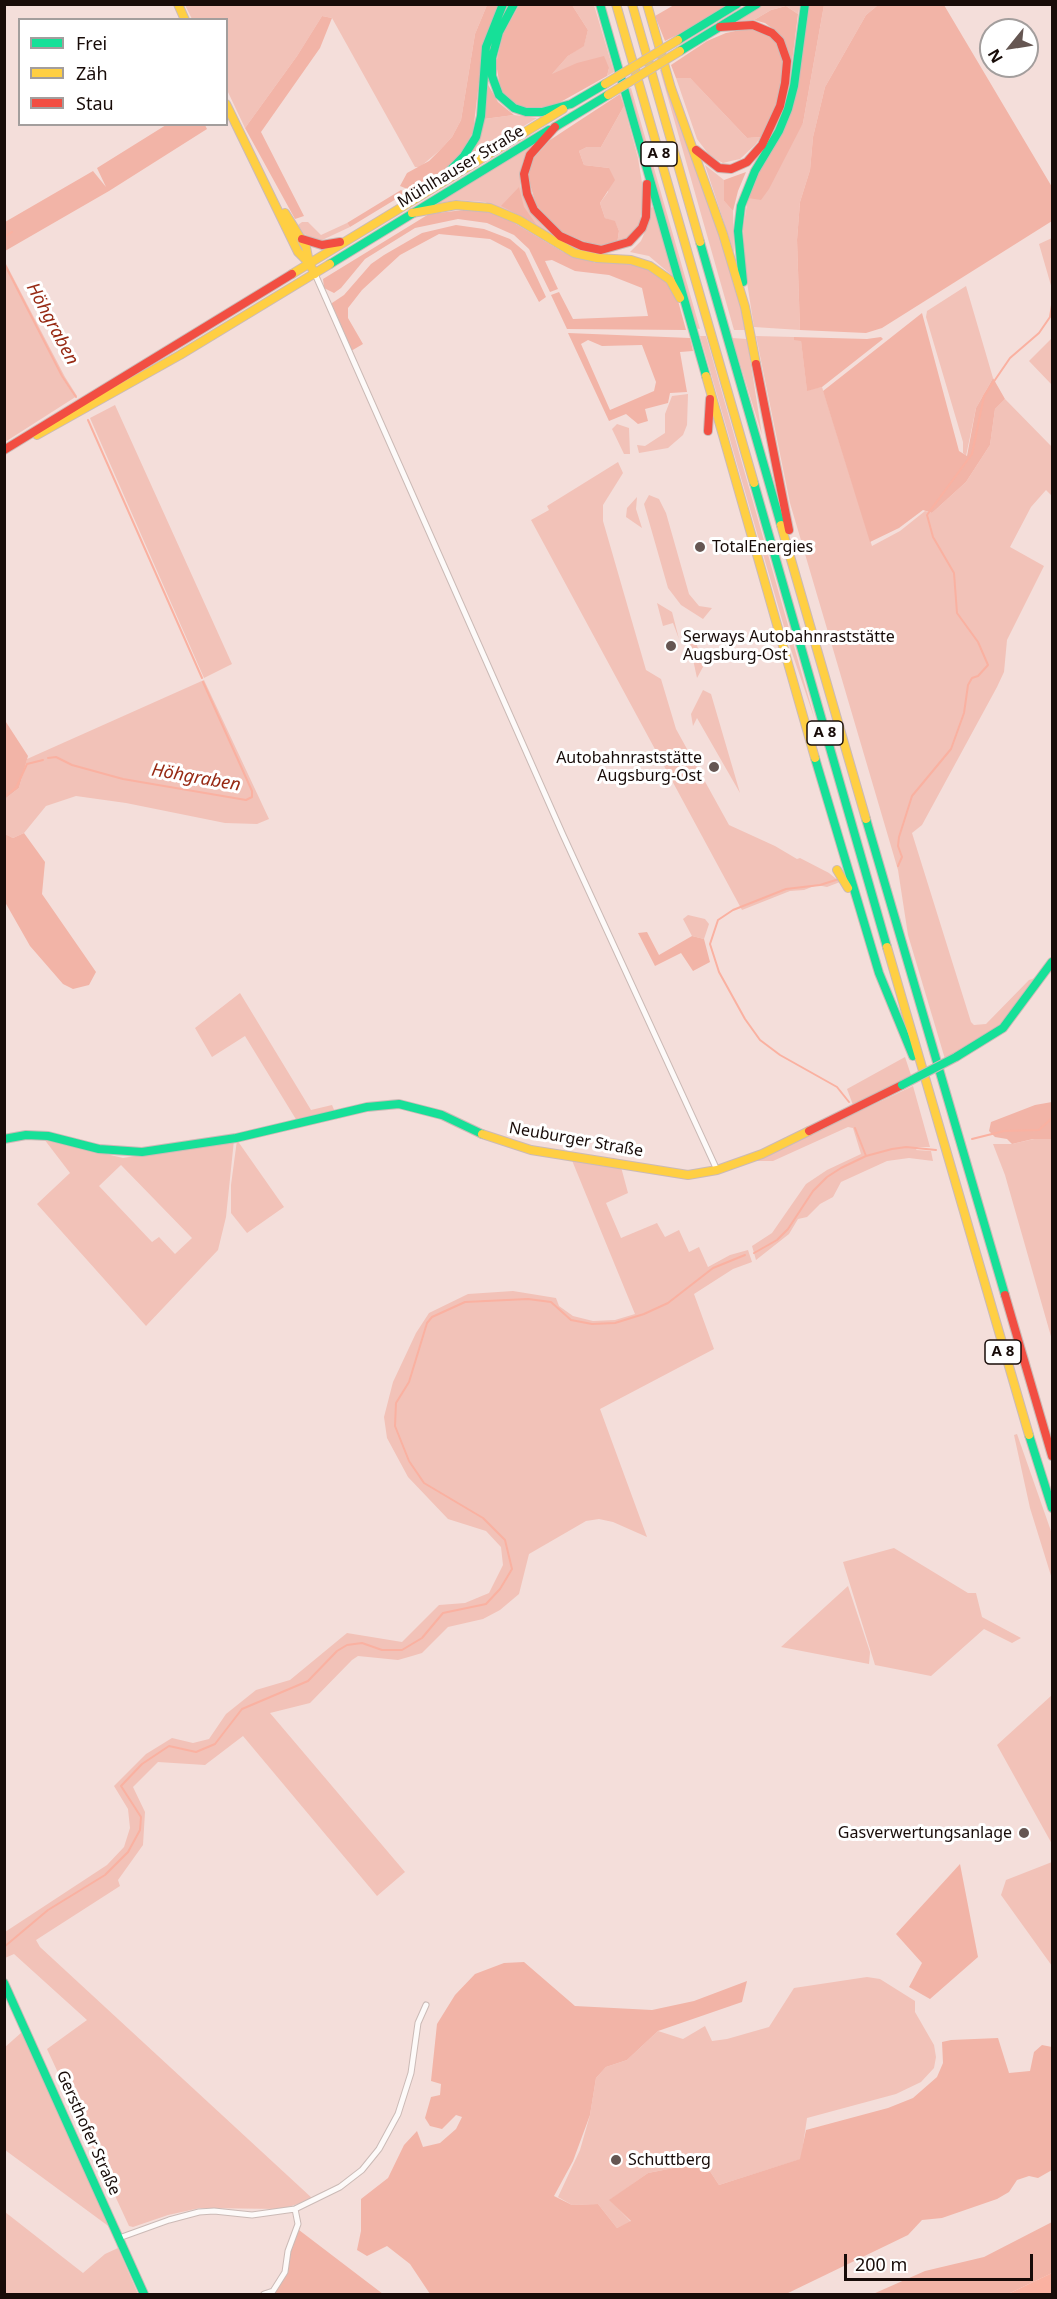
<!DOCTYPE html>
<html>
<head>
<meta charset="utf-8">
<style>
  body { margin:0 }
  #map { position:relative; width:1057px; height:2299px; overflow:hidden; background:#f4deda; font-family:"Noto Sans",sans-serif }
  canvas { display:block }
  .frame { position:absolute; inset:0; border:6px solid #180c09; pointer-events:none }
  .legend { position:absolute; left:18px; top:18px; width:210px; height:108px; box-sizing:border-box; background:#fff; border:2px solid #a39e9d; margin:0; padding:8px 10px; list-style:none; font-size:18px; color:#180c09 }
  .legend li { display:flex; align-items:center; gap:12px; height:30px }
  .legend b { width:30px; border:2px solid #a39e9d }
  .north { position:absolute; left:979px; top:18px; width:60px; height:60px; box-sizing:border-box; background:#fff; border:2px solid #a39e9d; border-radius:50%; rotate:240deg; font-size:16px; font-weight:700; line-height:24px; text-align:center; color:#180c09 }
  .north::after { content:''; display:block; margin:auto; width:21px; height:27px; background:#655652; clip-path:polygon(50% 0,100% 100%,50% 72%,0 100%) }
  .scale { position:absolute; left:844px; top:2254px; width:189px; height:27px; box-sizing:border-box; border:3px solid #180c09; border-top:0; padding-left:8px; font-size:18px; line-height:21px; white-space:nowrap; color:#180c09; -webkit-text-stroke:4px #fff; paint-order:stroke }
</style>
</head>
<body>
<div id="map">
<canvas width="1057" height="2299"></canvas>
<div class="frame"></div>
<ul class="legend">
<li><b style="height:8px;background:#16e098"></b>Frei</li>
<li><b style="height:8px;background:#ffcf43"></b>Zäh</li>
<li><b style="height:8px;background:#f24e42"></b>Stau</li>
</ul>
<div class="north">N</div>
<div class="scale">200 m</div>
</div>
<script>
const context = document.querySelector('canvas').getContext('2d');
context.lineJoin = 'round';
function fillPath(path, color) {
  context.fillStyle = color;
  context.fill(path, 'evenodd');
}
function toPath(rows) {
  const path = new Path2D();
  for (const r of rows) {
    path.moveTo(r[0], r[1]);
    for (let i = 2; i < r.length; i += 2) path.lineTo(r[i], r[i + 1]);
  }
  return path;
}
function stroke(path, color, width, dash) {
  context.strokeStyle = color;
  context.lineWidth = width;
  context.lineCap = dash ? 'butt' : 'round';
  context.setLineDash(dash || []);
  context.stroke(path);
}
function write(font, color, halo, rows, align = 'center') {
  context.font = font + ' "Noto Sans",sans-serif';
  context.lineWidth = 6;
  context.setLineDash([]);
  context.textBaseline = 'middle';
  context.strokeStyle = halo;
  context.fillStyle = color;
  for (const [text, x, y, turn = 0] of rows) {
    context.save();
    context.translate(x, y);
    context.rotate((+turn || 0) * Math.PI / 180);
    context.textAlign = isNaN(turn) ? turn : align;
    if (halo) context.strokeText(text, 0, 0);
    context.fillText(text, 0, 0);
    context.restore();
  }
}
fillPath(toPath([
  [185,5,487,5,475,34,461,120,452,137,439,151,420,167,415,167,332,18,322,16,297,56,245,128,227,90,226,20,192,19],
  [572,5,594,5,614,72,607,76,609,68,551,75,568,56,584,45,588,30],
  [763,5,800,5,798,14,786,6,771,10,754,20,735,21],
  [824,5,878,5,866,15,825,87,813,137,810,170,800,202,797,240,800,330,754,327,746,276,743,229,748,198,803,123],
  [662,69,731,265,746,330,734,330,660,70],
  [676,78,690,78,747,138,761,137,755,145,740,159,731,161,723,163,710,156,697,139],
  [631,88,700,329,695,328,628,89],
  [624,106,638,158,644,195,639,227,633,235,617,244,619,231,615,222,605,218,600,203,608,192,609,168,584,165,579,151,587,147,601,147],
  [514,115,537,118,465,162,484,119],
  [535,143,522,163,520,185,525,201,539,222,553,237,485,202,456,200,436,204],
  [705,165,724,180,724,201,733,211,734,253],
  [654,206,675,278,649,256,630,252,641,241,651,217,651,208],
  [302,222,308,222,321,235,347,223,350,227,320,241,304,234,298,225],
  [1052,238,1052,385,1029,361,1052,338,1052,289,1039,244],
  [4,260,65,377,77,396,5,442],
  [966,286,993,378,976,408,966,456,963,453,963,442,926,317,927,311],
  [700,336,706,336,815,720,789,644],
  [756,336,794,337,794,340,801,340,807,390,822,387,872,546,900,531,925,511,932,513,966,482,990,445,995,409,1005,399,1052,447,1052,496,1046,490,1031,507,1010,547,1044,566,1007,640,1004,672,997,687,922,825,912,833,971,1022,974,1025,986,1024,1029,980,1041,976,1001,1027,945,1059,908,935,898,870,790,503],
  [732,338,747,339,762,435],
  [688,394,687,425,683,435,668,448,639,453,637,445,645,446,665,433,665,414,672,396],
  [115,405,232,664,204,678,90,418],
  [617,424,629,428,630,454,624,454,612,429],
  [618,462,623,473,603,505,603,521,646,670,661,679,676,729,729,825,775,846,797,859,800,858,829,873,840,882,827,887,817,885,804,890,790,891,742,910,531,520,549,510,547,506],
  [649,495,659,499,666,513,689,594,699,606,712,608,703,619,681,605,668,588,644,504],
  [637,497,636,509,642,528,626,517,627,508],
  [657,603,672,612,679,639,673,623,663,626],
  [695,638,703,667,697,678,689,641],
  [204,680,269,819,257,824,225,823,126,803,76,796,46,806,24,833,13,838,5,834,5,799,19,788,27,759],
  [703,690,711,694,740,793,697,718,693,726,691,714],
  [688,915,705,919,709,924,704,939,692,936,683,919],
  [240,993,311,1110,332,1105,335,1112,297,1121,245,1036,212,1057,195,1028],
  [905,1057,911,1075,853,1105,847,1089],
  [913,1086,930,1147,918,1147,916,1150,931,1151,933,1161,909,1158,887,1161,841,1182,833,1197,820,1204,807,1217,798,1219,789,1234,756,1260,752,1246,772,1233,806,1184,827,1170,861,1154,853,1128,848,1127,773,1161,754,1161],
  [44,1139,123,1158,234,1140,226,1217,218,1250,146,1326,37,1204,70,1173],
  [121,1165,192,1238,175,1254,159,1237,152,1242,99,1186],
  [1034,1139,1052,1139,1052,1340,1005,1175,993,1144,1012,1144],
  [237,1140,284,1207,247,1233,231,1213,231,1185],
  [571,1158,621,1167,628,1193,606,1203,621,1238,657,1223,665,1237,679,1230,689,1252,699,1247,708,1267,730,1255,748,1250,752,1262,733,1269,694,1294,714,1349,600,1409,647,1537,613,1522,599,1519,586,1521,529,1554,519,1594,500,1610,483,1619,448,1627,422,1653,412,1656,398,1660,358,1656,352,1660,310,1703,270,1713,405,1872,377,1896,243,1736,205,1765,158,1762,133,1787,145,1812,143,1845,118,1880,120,1886,36,1940,40,1947,313,2199,282,2209,200,2208,168,2215,133,2227,129,2226,47,2049,87,2020,14,1954,5,1958,5,1932,107,1865,124,1847,130,1828,128,1809,114,1786,146,1754,172,1738,193,1743,209,1739,226,1714,256,1690,290,1680,347,1633,402,1642,439,1605,465,1603,489,1593,503,1565,501,1547,486,1531,448,1519,408,1477,387,1438,384,1417,393,1382,416,1333,429,1313,468,1294,513,1291,556,1298,559,1306,573,1316,593,1321,615,1320,635,1314],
  [1017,1434,1052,1534,1052,1579,1030,1508,1014,1435],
  [894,1548,968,1593,976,1593,982,1617,1021,1638,1012,1643,984,1629,931,1676,875,1665,843,1562],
  [848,1586,870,1652,869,1664,781,1647],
  [1052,1695,1052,1844,997,1745],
  [1052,1862,1052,1966,1001,1895,1006,1880],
  [867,1977,880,1979,915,2001,915,2012,934,2045,936,2057,934,2068,921,2082,896,2094,807,2118,801,2159,719,2185,704,2162,648,2173,610,2200,631,2222,617,2228,598,2204,572,2205,558,2197,580,2150,590,2115,596,2078,606,2067,627,2060,658,2031,683,2039,705,2026,712,2041,727,2039,769,2027,794,1988],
  [22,2032,111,2228,5,2150,4,2048],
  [5,2212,83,2273,105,2254,118,2248,138,2294,5,2294]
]), '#f2c2b8');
fillPath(toPath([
  [487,5,498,5,484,40,473,132,460,155,444,170,410,190,400,186,407,173,429,161,439,151,452,137,461,120,475,34],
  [519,5,572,5,588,30,584,46,568,56,552,74,577,63,604,56,609,68,607,76,557,104,544,108,522,107,506,99,500,87,496,63,503,34],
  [674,5,730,5,693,27,665,41,655,16],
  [808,5,824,5,803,123,769,189,761,200,748,198,758,172,782,132],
  [878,5,944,5,1052,187,1052,221,882,328,866,333,800,330,797,240,800,202,810,170,813,137,825,87,866,15],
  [786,6,798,14,792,62,777,32,765,23,754,20,771,10],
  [322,16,332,18,320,48,261,132,304,216,295,219,245,128,297,56],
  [750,28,766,33,777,44,784,62,780,97,761,137,747,138,690,78,676,78,671,65,707,41,726,33],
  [487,83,498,102,514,115,484,119],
  [620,94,624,106,601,147,587,147,579,151,584,165,609,168,615,180,600,203,605,218,615,221,619,231,617,244,600,247,563,234,536,205,528,177,529,163,550,140],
  [166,125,205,125,207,129,109,191,5,251,5,222,93,171,106,187,97,168],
  [746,172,738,191,733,211,724,201,724,180],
  [519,187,524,207,536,224,501,206],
  [401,190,406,193,350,227,347,223],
  [472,209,501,215,563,252,596,263,625,263,643,267,663,277,677,297,686,330,567,329,551,295,559,292,573,319,648,316,642,288,609,275,575,271,552,260,545,261,558,289,550,292,529,249,514,235,487,223,458,219,415,228,365,259,341,288,334,293,324,288,323,279,429,214],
  [456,225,484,229,510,239,525,252,546,297,539,302,511,250,490,239,439,234,400,255,362,290,348,308,348,318,363,344,351,351,331,310,332,303,344,295,371,264,384,255,422,233],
  [922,313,959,451,967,456,976,408,993,378,1005,399,995,409,990,445,966,482,932,513,923,510,899,528,870,542,823,391],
  [568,333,690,338,693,351,680,352,687,392,670,393,668,403,645,409,648,421,638,424,626,414,609,421],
  [588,340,602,346,642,345,656,382,654,391,610,410,581,344],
  [794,337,867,339,881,337,883,339,822,387,807,391,801,341,794,340],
  [4,719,28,756,19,788,5,799],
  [24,833,45,862,42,894,96,972,89,985,73,989,63,984,30,946,5,902,5,834,13,838],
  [647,932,659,955,692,936,704,939,710,962,693,971,681,953,655,966,638,933],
  [1052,1102,1052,1139,1033,1139,1012,1144,1007,1139,995,1137,989,1131,991,1122,1035,1105],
  [960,1864,978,1957,930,1999,909,1987,922,1963,896,1934],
  [524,1962,575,2006,652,2010,694,2001,747,1981,742,2002,658,2031,627,2060,606,2067,596,2078,590,2115,573,2161,554,2196,572,2205,598,2204,617,2228,631,2221,609,2200,648,2173,704,2162,719,2185,800,2159,806,2130,888,2108,913,2098,937,2077,943,2063,942,2042,951,2040,998,2038,1009,2073,1030,2071,1034,2052,1042,2045,1052,2047,1052,2170,1038,2178,1029,2176,1017,2180,1009,2192,997,2199,942,2218,922,2220,908,2235,786,2294,430,2294,410,2264,387,2246,367,2256,357,2250,361,2231,361,2199,388,2178,404,2145,417,2131,423,2147,440,2143,456,2129,462,2117,456,2115,442,2129,430,2126,425,2118,431,2097,440,2095,441,2084,431,2081,437,2024,455,1995,475,1974,504,1963],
  [1052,2222,1052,2273,1008,2294,873,2294,925,2271,984,2257],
  [299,2230,358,2275,383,2294,274,2294,287,2274,290,2250]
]), '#f2b4a7');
fillPath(toPath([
  [1052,2273,1052,2294,1008,2294]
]), '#fab1a1');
stroke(toPath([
  [4,237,12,232],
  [4,263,62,376,76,397],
  [88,420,202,678],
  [48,758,56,757,72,765,123,779,246,800,252,797,252,791,203,682],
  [4,797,16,788,27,764,43,760],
  [898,866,902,857,898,846,899,837,912,796,951,749,964,713,968,685,972,678,978,676,988,665,978,642,957,613,954,573,933,537,927,515,972,454,984,396,1010,358,1039,333,1050,317,1052,305],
  [839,879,820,885,786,889,733,910,718,920,710,944,719,972,745,1019,760,1040,780,1055,837,1087,849,1102],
  [855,1128,866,1156],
  [972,1139,1004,1131,1039,1130,1052,1118],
  [754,1253,777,1240,788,1229,813,1191,827,1177,841,1168,866,1156,892,1149,906,1147,936,1150],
  [4,1947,48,1910,105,1875,128,1852,140,1830,141,1817,121,1786,142,1764,169,1746,196,1752,215,1744,242,1709,308,1681,337,1651,347,1645,362,1643,382,1650,402,1650,422,1638,443,1613,486,1604,500,1589,512,1569,505,1540,483,1518,424,1483,409,1461,395,1426,396,1403,409,1382,427,1323,432,1317,465,1302,528,1299,551,1302,571,1320,592,1324,615,1323,644,1314,668,1303,713,1268,745,1255]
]), '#fab1a1', 2);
const street = toPath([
  [315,274,563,835,717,1170],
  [119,2238,169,2220,199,2212,214,2211,252,2215,295,2209,340,2187,362,2170,379,2149,398,2114,411,2073,418,2023,426,2005],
  [264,2294,273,2291,285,2272,288,2251,298,2224,295,2209]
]);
const fast = toPath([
  [514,4,499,32,492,58,492,76,499,95,514,108,526,112,542,112,571,104],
  [600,4,706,376],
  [678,40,737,4],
  [680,51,757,4],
  [571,104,605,84],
  [555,127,608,95],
  [434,187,464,156,476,137,481,116,486,47,503,4],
  [700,242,781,525],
  [330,264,549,130],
  [743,282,738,231,741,206,755,171,779,131,788,109,794,86,805,4],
  [754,483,887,947],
  [815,758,879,973,913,1056],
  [866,819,1005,1295],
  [956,1057,1003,1028,1052,962],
  [4,1139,26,1135,48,1136,99,1149,142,1152,236,1138,367,1107,399,1104,442,1115,482,1134],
  [1029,1435,1052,1508],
  [4,1983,144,2294]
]);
const slow = toPath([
  [178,4,185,20],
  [616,4,754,483],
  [632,4,700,242],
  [647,4,671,88,723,234,745,307,756,364],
  [226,104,298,252,309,263],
  [285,213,306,247,309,263,315,274],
  [412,213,456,205,490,208,519,220,574,253,597,258,631,260,650,266,670,280,680,298],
  [292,274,563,109],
  [706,376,815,758],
  [37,435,180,355,330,264],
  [781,525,866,819],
  [837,870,848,888],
  [887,947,1029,1435],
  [482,1134,531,1150,688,1175,717,1170,762,1154,809,1131]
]);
const jam = toPath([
  [555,127,530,155,524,174,527,194,534,210,560,236,582,246,601,250,629,242,642,228,646,217,647,184],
  [696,150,719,168,731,169,747,162,762,145,780,106,785,83,787,61,780,41,772,33,753,25,720,27],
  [302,239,322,245,340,242],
  [756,364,789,530],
  [708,431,710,399],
  [4,450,292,274],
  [809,1131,902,1085],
  [1005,1295,1052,1456]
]);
stroke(street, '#cbbab6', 7);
stroke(fast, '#cbbab6', 10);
stroke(slow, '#cbbab6', 10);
stroke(jam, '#cbbab6', 10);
stroke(street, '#fdfaf9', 5);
stroke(fast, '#16e098', 8);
stroke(slow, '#ffcf43', 8);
stroke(jam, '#f24e42', 8);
const fastBridge = toPath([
  [902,1085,956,1057]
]);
const slowBridge = toPath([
  [605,84,678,40],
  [608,95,680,51]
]);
stroke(fastBridge, '#cbbab6', 10, []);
stroke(slowBridge, '#cbbab6', 10, []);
stroke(fastBridge, '#16e098', 8);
stroke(slowBridge, '#ffcf43', 8);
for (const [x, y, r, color] of [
  [700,547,6,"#655652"],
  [671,646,6,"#655652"],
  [714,767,6,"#655652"],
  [1024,1833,6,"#655652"],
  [616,2160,6,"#655652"]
]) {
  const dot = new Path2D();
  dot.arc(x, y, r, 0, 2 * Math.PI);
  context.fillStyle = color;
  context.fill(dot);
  stroke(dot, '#fff', 2);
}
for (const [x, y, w] of [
  [659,154,36],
  [825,733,36],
  [1003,1352,36]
]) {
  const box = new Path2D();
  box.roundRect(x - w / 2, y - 12, w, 24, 4.5);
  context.fillStyle = '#fff';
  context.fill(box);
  stroke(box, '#180c09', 1.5);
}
write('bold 15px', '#180c09', null, [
  ["A 8",659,154],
  ["A 8",825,733],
  ["A 8",1003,1352]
]);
write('16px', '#180c09', '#fff', [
  ["Mühlhauser Straße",461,167,-31],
  ["Neuburger Straße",576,1140,10],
  ["Gersthofer Straße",88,2133,66]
]);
write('16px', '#180c09', '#fff', [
  ["TotalEnergies",712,547],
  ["Serways Autobahnraststätte",683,637],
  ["Augsburg-Ost",683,655],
  ["Autobahnraststätte",702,758,"right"],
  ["Augsburg-Ost",702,776,"right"],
  ["Gasverwertungsanlage",1012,1833,"right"],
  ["Schuttberg",628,2160]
], 'left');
write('italic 18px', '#972a14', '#fff', [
  ["Höhgraben",52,324,62],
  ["Höhgraben",196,778,10]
]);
</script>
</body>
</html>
